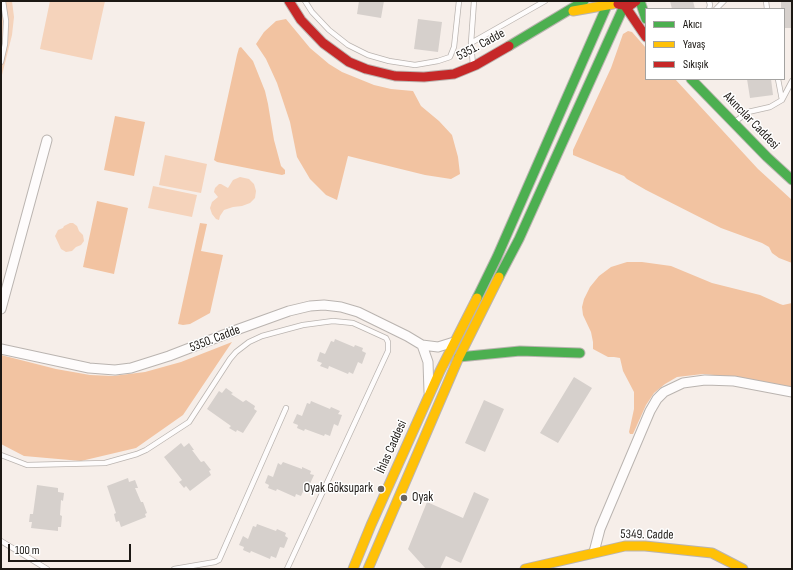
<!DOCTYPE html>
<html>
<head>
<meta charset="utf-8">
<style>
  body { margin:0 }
  #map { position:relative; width:793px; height:570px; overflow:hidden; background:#f6eee9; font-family:"Sofia Sans Condensed",sans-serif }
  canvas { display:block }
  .frame { position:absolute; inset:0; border:2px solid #1c1814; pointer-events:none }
  .legend { position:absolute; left:645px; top:8px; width:140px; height:72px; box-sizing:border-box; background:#fff; border:1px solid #a4a3a1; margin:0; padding:5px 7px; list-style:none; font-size:12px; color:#1c1814 }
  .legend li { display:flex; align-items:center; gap:8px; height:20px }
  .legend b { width:20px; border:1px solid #a4a3a1 }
  .scale { position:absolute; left:8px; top:544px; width:123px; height:18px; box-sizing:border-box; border:2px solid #1c1814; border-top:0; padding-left:5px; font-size:12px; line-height:14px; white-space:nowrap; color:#1c1814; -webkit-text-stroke:3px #fff; paint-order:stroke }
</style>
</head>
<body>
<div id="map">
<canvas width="793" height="570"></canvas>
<div class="frame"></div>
<ul class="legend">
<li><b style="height:5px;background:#4caf50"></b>Akıcı</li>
<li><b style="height:5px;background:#ffc107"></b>Yavaş</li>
<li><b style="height:5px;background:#c62828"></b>Sıkışık</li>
</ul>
<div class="scale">100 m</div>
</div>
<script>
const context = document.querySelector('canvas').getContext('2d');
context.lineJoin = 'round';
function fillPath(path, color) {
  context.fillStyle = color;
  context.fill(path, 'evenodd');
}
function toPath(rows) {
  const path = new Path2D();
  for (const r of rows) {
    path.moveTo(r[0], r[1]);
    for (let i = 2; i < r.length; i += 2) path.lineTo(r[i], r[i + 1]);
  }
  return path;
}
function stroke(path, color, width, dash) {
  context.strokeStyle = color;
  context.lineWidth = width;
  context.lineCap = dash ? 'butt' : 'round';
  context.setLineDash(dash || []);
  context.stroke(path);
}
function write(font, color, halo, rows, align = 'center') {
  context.font = font + ' "Sofia Sans Condensed",sans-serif';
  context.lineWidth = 3;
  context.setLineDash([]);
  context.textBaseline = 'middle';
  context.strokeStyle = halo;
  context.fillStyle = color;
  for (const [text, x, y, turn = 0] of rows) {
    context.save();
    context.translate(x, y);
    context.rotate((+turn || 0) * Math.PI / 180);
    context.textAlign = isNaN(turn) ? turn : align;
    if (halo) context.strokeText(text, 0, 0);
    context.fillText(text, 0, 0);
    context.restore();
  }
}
fillPath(toPath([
  [1,1,12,1,14,17,12,35,1,79],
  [50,1,105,1,92,60,40,49],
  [165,155,207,164,201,193,159,185],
  [240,177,249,179,254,184,256,191,255,198,250,203,242,206,233,207,224,210,220,216,219,220,216,219,212,214,210,208,212,202,218,197,214,192,215,188,219,184,221,184,228,188,233,180],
  [153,186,197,195,192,217,148,208],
  [70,223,73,223,77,226,79,231,83,235,84,241,81,245,76,247,72,251,66,252,61,249,55,236,58,230,63,228,64,226]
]), '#f5d3bb');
fillPath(toPath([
  [286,19,310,48,329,64,342,72,374,85,391,89,413,91,421,106,439,121,452,135,458,157,460,174,451,179,425,175,348,156,337,200,326,195,310,179,297,157,290,122,277,83,266,59,256,44,264,32,276,21],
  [628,31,632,32,646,48,646,79,675,79,758,169,792,200,792,263,779,258,772,253,769,247,762,243,721,228,646,190,627,179,624,176,573,155,573,150,611,68,623,34],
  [241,47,253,61,265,91,268,104,274,140,281,166,285,170,285,174,282,175,217,162,214,160,237,55,239,48],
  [115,116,145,122,134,176,104,170],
  [97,201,128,208,114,274,83,267],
  [200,223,207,224,201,251,223,255,210,313,190,324,183,325,178,324],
  [627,262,642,262,671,266,712,283,760,295,780,304,783,305,792,303,792,387,736,377,703,374,677,377,665,384,654,393,646,405,633,434,630,434,629,432,634,409,634,392,623,371,620,358,614,357,608,357,593,349,593,342,591,332,583,315,582,307,584,299,590,287,599,276,611,267],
  [232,342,183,415,136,448,81,461,24,456,1,444,1,355,56,369,90,375,113,376,145,372,181,362]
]), '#f2c3a1');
fillPath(toPath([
  [359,1,384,1,381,18,357,14],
  [670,1,693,1,695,9,672,9],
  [781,1,792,1,792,28,784,28,784,9,781,9],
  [418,19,442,22,438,52,414,49],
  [747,79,771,79,773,95,750,98],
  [335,339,354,347,355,345,363,348,362,351,366,353,362,364,358,362,353,374,349,372,348,374,329,366,328,369,320,366,322,363,317,361,320,352,325,354,331,341,334,342],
  [574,377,592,388,558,443,540,433],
  [226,388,233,393,231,394,243,402,246,400,255,406,254,409,257,411,243,433,237,430,236,432,229,428,231,426,207,409,219,391,222,393],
  [484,400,504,409,485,452,465,443],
  [311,401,330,409,331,407,340,411,338,414,342,415,338,426,334,424,330,436,325,434,324,436,305,429,304,431,297,428,298,425,293,423,297,414,302,416,307,403,310,404],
  [181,443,184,447,189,443,194,450,192,450,201,462,204,461,211,470,209,471,211,475,190,491,186,486,184,488,179,482,182,480,164,457],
  [283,462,302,469,302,467,311,471,310,474,314,475,309,486,306,485,301,496,296,494,295,497,277,489,276,491,268,488,269,485,265,483,268,475,273,477,278,463,281,465],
  [128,478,129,482,135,480,138,488,135,488,141,502,143,502,147,513,145,514,146,517,121,527,119,521,116,522,114,514,116,513,107,486],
  [37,485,58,488,58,492,64,493,63,501,61,500,60,515,62,516,61,527,58,527,58,531,31,528,32,522,29,522,30,514,33,514],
  [474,492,489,499,461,563,446,556,440,569,426,569,408,549,427,502,463,518],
  [257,524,276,531,277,529,286,533,285,536,288,538,284,548,280,547,276,558,271,556,270,559,251,551,250,553,243,550,244,547,239,545,243,536,248,539,253,526,256,527]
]), '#d6d0cc');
const lane = toPath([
  [305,1,312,12,329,30,348,45,368,55,389,61,415,65,438,61,450,57,454,47,459,1],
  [709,1,710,5,709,9],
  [766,1,767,9],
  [716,9,724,1],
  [471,43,545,1],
  [1,62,5,44,6,21,3,1],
  [473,65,471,43,474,1],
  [778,79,782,100],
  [736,121,748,112,770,107,782,100,792,81],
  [1,455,27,465,105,463,137,454,146,450,189,422,230,359,236,352,249,342,262,336,303,325,333,321,353,323,386,338,388,342,388,351,287,569],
  [1,541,47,569],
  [174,569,215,562,219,560,286,408]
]);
const street = toPath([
  [1,309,47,140],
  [422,345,428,362,429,392],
  [1,349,89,368,115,370,131,368,169,356,239,329,289,311,310,306,324,305,341,307,358,312,407,336,422,345,438,347,454,342],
  [594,552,600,529,650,411,657,399,664,392,683,383,705,380,734,381,792,392]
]);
const fast = toPath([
  [640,1,646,19],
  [509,46,584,1],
  [691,79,767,157,792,180],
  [499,277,519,239,624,6],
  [477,298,497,257,609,1],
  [459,357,520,351,580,353]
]);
const slow = toPath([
  [573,11,613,4],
  [353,569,371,525,440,371,477,298],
  [368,569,459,357,499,277],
  [525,569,625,546,645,546,712,553,743,569]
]);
const jam = toPath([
  [289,1,301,20,323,43,349,62,366,69,395,76,424,77,454,74,476,65,509,46],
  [618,4,629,6,636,1],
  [625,6,646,37]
]);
stroke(lane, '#bab4b0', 6);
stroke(street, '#bab4b0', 11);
stroke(fast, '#bab4b0', 11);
stroke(slow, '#bab4b0', 11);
stroke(jam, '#bab4b0', 11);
stroke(lane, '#fefcfc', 4.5);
stroke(street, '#fefcfc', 9);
stroke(fast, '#4caf50', 9);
stroke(slow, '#ffc107', 9);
stroke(jam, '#c62828', 9);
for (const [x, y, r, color] of [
  [381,489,4,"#68635f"],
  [404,498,4,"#68635f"]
]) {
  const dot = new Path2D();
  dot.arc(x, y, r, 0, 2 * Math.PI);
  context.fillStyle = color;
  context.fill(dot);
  stroke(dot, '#fff', 1.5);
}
write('13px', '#1c1814', '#fff', [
  ["5351. Cadde",481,45,-28],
  ["Akıncılar Caddesi",751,121,46],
  ["5350. Cadde",215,339,-21],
  ["İhlas Caddesi",392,447,-66],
  ["5349. Cadde",647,535,1]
]);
write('13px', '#1c1814', '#fff', [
  ["Oyak Göksupark",373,489],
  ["Oyak",412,498,"left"]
], 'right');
</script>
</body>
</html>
